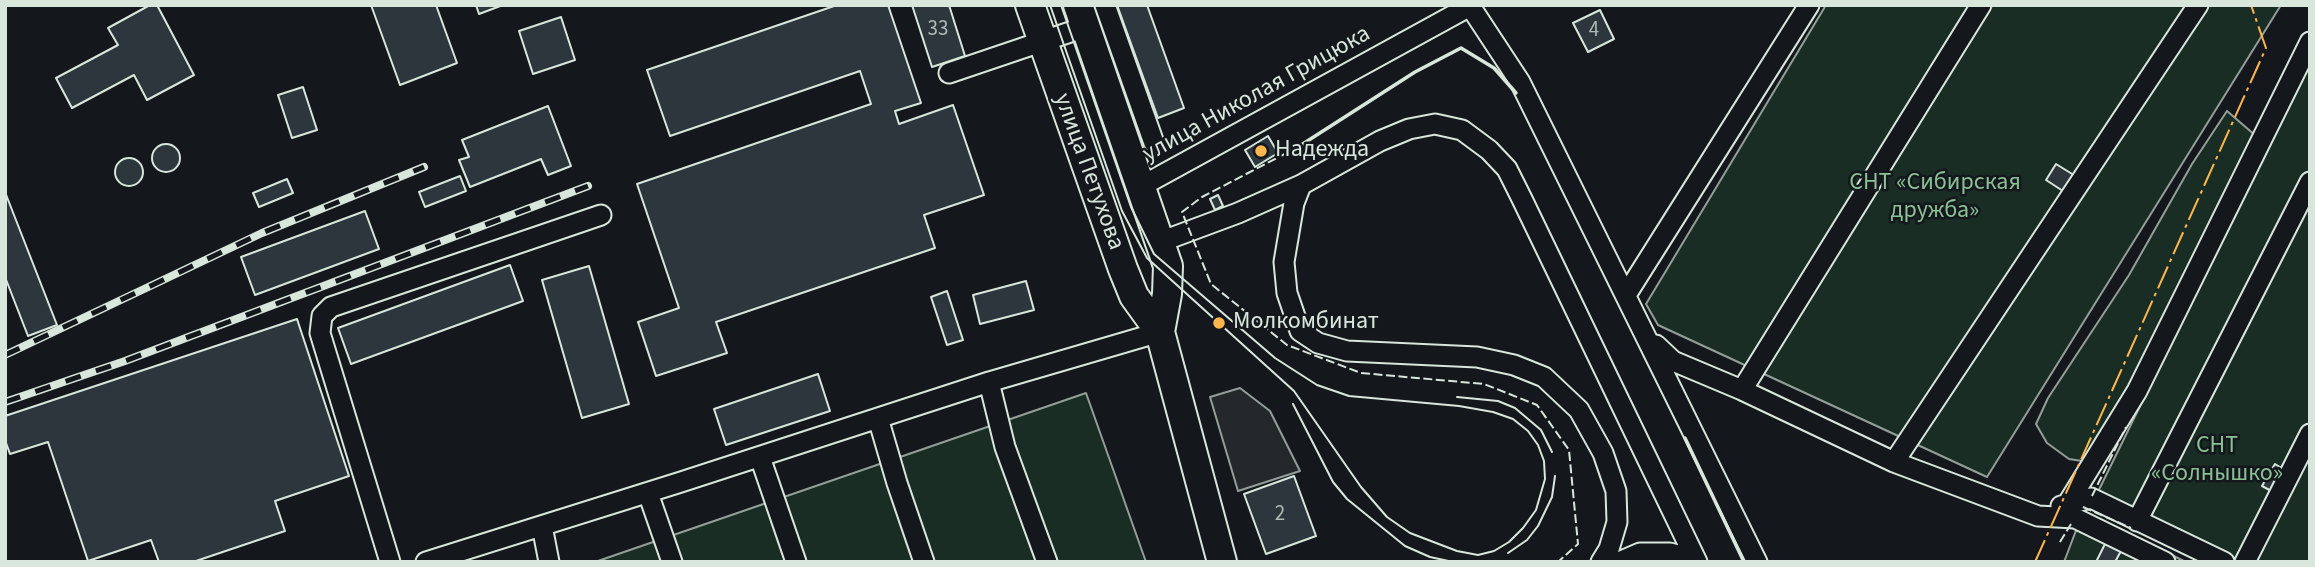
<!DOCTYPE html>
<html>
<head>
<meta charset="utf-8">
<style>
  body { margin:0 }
  #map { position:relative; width:2315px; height:567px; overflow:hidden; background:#14181c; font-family:"Source Sans 3",sans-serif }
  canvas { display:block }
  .frame { position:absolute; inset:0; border:7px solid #d8e6dc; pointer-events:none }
</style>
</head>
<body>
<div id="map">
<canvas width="2315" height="567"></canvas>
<div class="frame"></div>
</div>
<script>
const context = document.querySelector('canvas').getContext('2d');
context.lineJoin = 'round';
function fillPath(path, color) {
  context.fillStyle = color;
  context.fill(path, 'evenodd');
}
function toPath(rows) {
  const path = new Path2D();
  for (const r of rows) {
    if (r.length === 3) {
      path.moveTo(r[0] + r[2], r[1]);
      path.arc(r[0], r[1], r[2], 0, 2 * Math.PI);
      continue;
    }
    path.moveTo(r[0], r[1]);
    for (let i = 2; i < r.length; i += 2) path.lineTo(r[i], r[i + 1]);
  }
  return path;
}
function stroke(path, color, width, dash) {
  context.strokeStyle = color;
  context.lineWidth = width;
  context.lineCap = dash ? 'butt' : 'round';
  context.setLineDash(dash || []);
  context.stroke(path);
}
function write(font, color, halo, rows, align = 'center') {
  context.font = font + ' "Source Sans 3",sans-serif';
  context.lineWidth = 5;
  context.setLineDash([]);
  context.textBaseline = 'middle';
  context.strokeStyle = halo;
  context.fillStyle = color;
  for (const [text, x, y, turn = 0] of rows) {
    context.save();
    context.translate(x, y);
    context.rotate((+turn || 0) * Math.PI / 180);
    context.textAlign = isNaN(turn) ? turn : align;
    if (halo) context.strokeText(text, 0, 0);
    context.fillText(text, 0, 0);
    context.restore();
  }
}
const green = toPath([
  [1826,5,2281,5,1987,477,1658,325,1646,304,1826,5],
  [2310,60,2310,562,2216,562,2091,506,2310,60],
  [2227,111,2256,136,2129,392,2082,461,2069,459,2047,443,2036,424,2048,398,2129,275,2192,164,2227,111],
  [1086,393,1146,562,595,562,1086,393],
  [2085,513,2186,562,2064,562,2080,520,2085,513]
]);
fillPath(green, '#1a2d24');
stroke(green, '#939e99', 2);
const parking = toPath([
  [1240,388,1270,411,1300,471,1238,491,1210,397,1240,388]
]);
fillPath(parking, '#24282b');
stroke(parking, '#939e99', 2);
const building = toPath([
  [150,5,157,5,194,75,147,100,134,75,72,108,56,78,118,45,108,28,150,5],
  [371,5,436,5,457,63,400,85,371,5],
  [476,5,503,5,479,14,476,5],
  [837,5,888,5,921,103,895,111,899,124,953,105,984,195,924,215,935,248,716,322,727,353,656,376,638,322,679,308,637,184,871,104,860,71,670,136,647,70,837,5],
  [912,5,949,5,965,56,932,67,912,5],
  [1117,5,1147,5,1184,108,1158,118,1117,5],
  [1600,10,1614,39,1588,52,1573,23,1600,10],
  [561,17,575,60,533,74,519,31,561,17],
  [303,87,317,130,292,138,278,95,303,87],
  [548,106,571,166,548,175,541,159,470,187,459,160,469,157,462,140,548,106],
  [1268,136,1278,153,1255,167,1245,150,1268,136],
  [166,158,14],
  [129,172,14],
  [2056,164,2077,177,2066,193,2046,180,2056,164],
  [460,176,466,191,425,207,419,192,460,176],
  [287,179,293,193,259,207,253,193,287,179],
  [5,192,57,325,28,336,5,277,5,192],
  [1218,195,1223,206,1215,210,1210,199,1218,195],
  [365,211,379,249,255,295,241,257,365,211],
  [510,265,523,301,351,364,338,328,510,265],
  [589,266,629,404,582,418,542,280,589,266],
  [1026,281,1034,310,980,324,973,295,1026,281],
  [947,291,963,340,947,345,931,297,947,291],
  [297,319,349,476,275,501,285,531,193,562,159,562,151,540,88,561,48,442,10,454,5,440,5,416,297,319],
  [818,374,830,411,726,445,714,409,818,374],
  [2275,464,2288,472,2275,493,2262,486,2275,464],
  [1294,476,1316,536,1266,554,1244,494,1294,476],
  [2105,544,2121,551,2115,562,2096,562,2105,544]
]);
fillPath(building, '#2c363c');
stroke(building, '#d8e6dc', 2);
const minor = toPath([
  [1105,5,1154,143],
  [1470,6,1520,82,1757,562],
  [949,73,1085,27],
  [1140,187,1472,5],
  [1160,242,1238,213,1301,185],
  [1626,295,1809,5],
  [1656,345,1673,361,1742,390,1894,462,2038,516,2075,518,2165,562],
  [989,382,1005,447,1047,562],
  [1742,390,1981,5],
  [878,418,897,483,924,562],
  [760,457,796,562],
  [1894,462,2198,5],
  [648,493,672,562],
  [2068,503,2137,391,2310,42],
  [2061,506,2091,498,2224,562],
  [2137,521,2310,182],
  [542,526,549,562],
  [390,562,320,333,322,316,331,307,601,215],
  [426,562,681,482,989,382,1160,332],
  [1601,562,1609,549,1617,522,1616,491,1603,453,1579,410,1544,377,1514,365,1477,357,1347,351,1318,343,1300,331,1287,293,1284,262,1294,203,1301,185,1380,141,1409,129,1435,124,1462,130,1489,150,1507,169,1522,199,1697,562],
  [1619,562,1640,553,1670,553,1696,560],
  [2245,562,2310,434]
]);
const highway = toPath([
  [1030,5,1123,269,1134,296,1160,332,1222,562],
  [1078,5,1168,266,1167,294,1160,332]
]);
stroke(minor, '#d8e6dc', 23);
stroke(highway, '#d8e6dc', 32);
stroke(minor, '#14181c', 19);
stroke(highway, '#14181c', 28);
stroke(toPath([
  [1050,5,1122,211,1147,258,1294,391,1361,487,1387,517,1410,533,1457,551,1478,555,1494,551,1509,542,1523,528,1536,510,1545,479,1544,461,1538,445,1528,431,1513,419,1493,412,1459,406,1349,396,1317,385,1275,358,1154,254,1131,207,1061,5],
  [1457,397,1498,401,1515,408,1541,430,1552,452],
  [1293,404,1333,482,1347,499,1405,546,1430,557,1453,562],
  [1508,553,1527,540,1538,526,1552,497,1555,476]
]), '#d8e6dc', 2);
const rail = toPath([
  [5,355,262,233,424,167],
  [5,402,125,361,588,186]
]);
stroke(rail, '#d8e6dc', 8);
stroke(rail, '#14181c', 5, [16]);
stroke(toPath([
  [1298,147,1202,197,1182,212,1211,284,1287,345,1361,373,1484,384,1537,405,1569,450,1578,544,1558,562],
  [2092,496,2126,427],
  [2083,507,2131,528],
  [2060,542,2071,524]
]), '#d8e6dc', 2, [9, 3.5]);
stroke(toPath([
  [1298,147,1415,72,1461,48,1494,68,1516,93],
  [1685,438,1744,562]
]), '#d8e6dc', 3.5);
stroke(toPath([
  [2035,562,2266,48,2251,5]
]), '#ffb74d', 2, [24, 5, 3.5, 5]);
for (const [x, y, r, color] of [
  [1261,151,7,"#ffb74d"],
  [1219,323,7,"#ffb74d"]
]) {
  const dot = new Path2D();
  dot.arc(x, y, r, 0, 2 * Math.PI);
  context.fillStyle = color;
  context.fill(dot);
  stroke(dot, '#14181c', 2.5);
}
write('21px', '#adbab4', null, [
  ["33",938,30],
  ["4",1594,31],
  ["2",1280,515]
]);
write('24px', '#d8e6dc', '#14181c', [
  ["улица Николая Грицюка",1257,95,-29],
  ["улица Петухова",1088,172,70]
]);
write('24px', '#d8e6dc', '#14181c', [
  ["Надежда",1275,151],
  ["Молкомбинат",1233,323]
], 'left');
write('24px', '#8ac095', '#14181c', [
  ["СНТ «Сибирская",1935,184],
  ["дружба»",1935,212],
  ["СНТ",2217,447],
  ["«Солнышко»",2217,475]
]);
</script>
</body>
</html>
